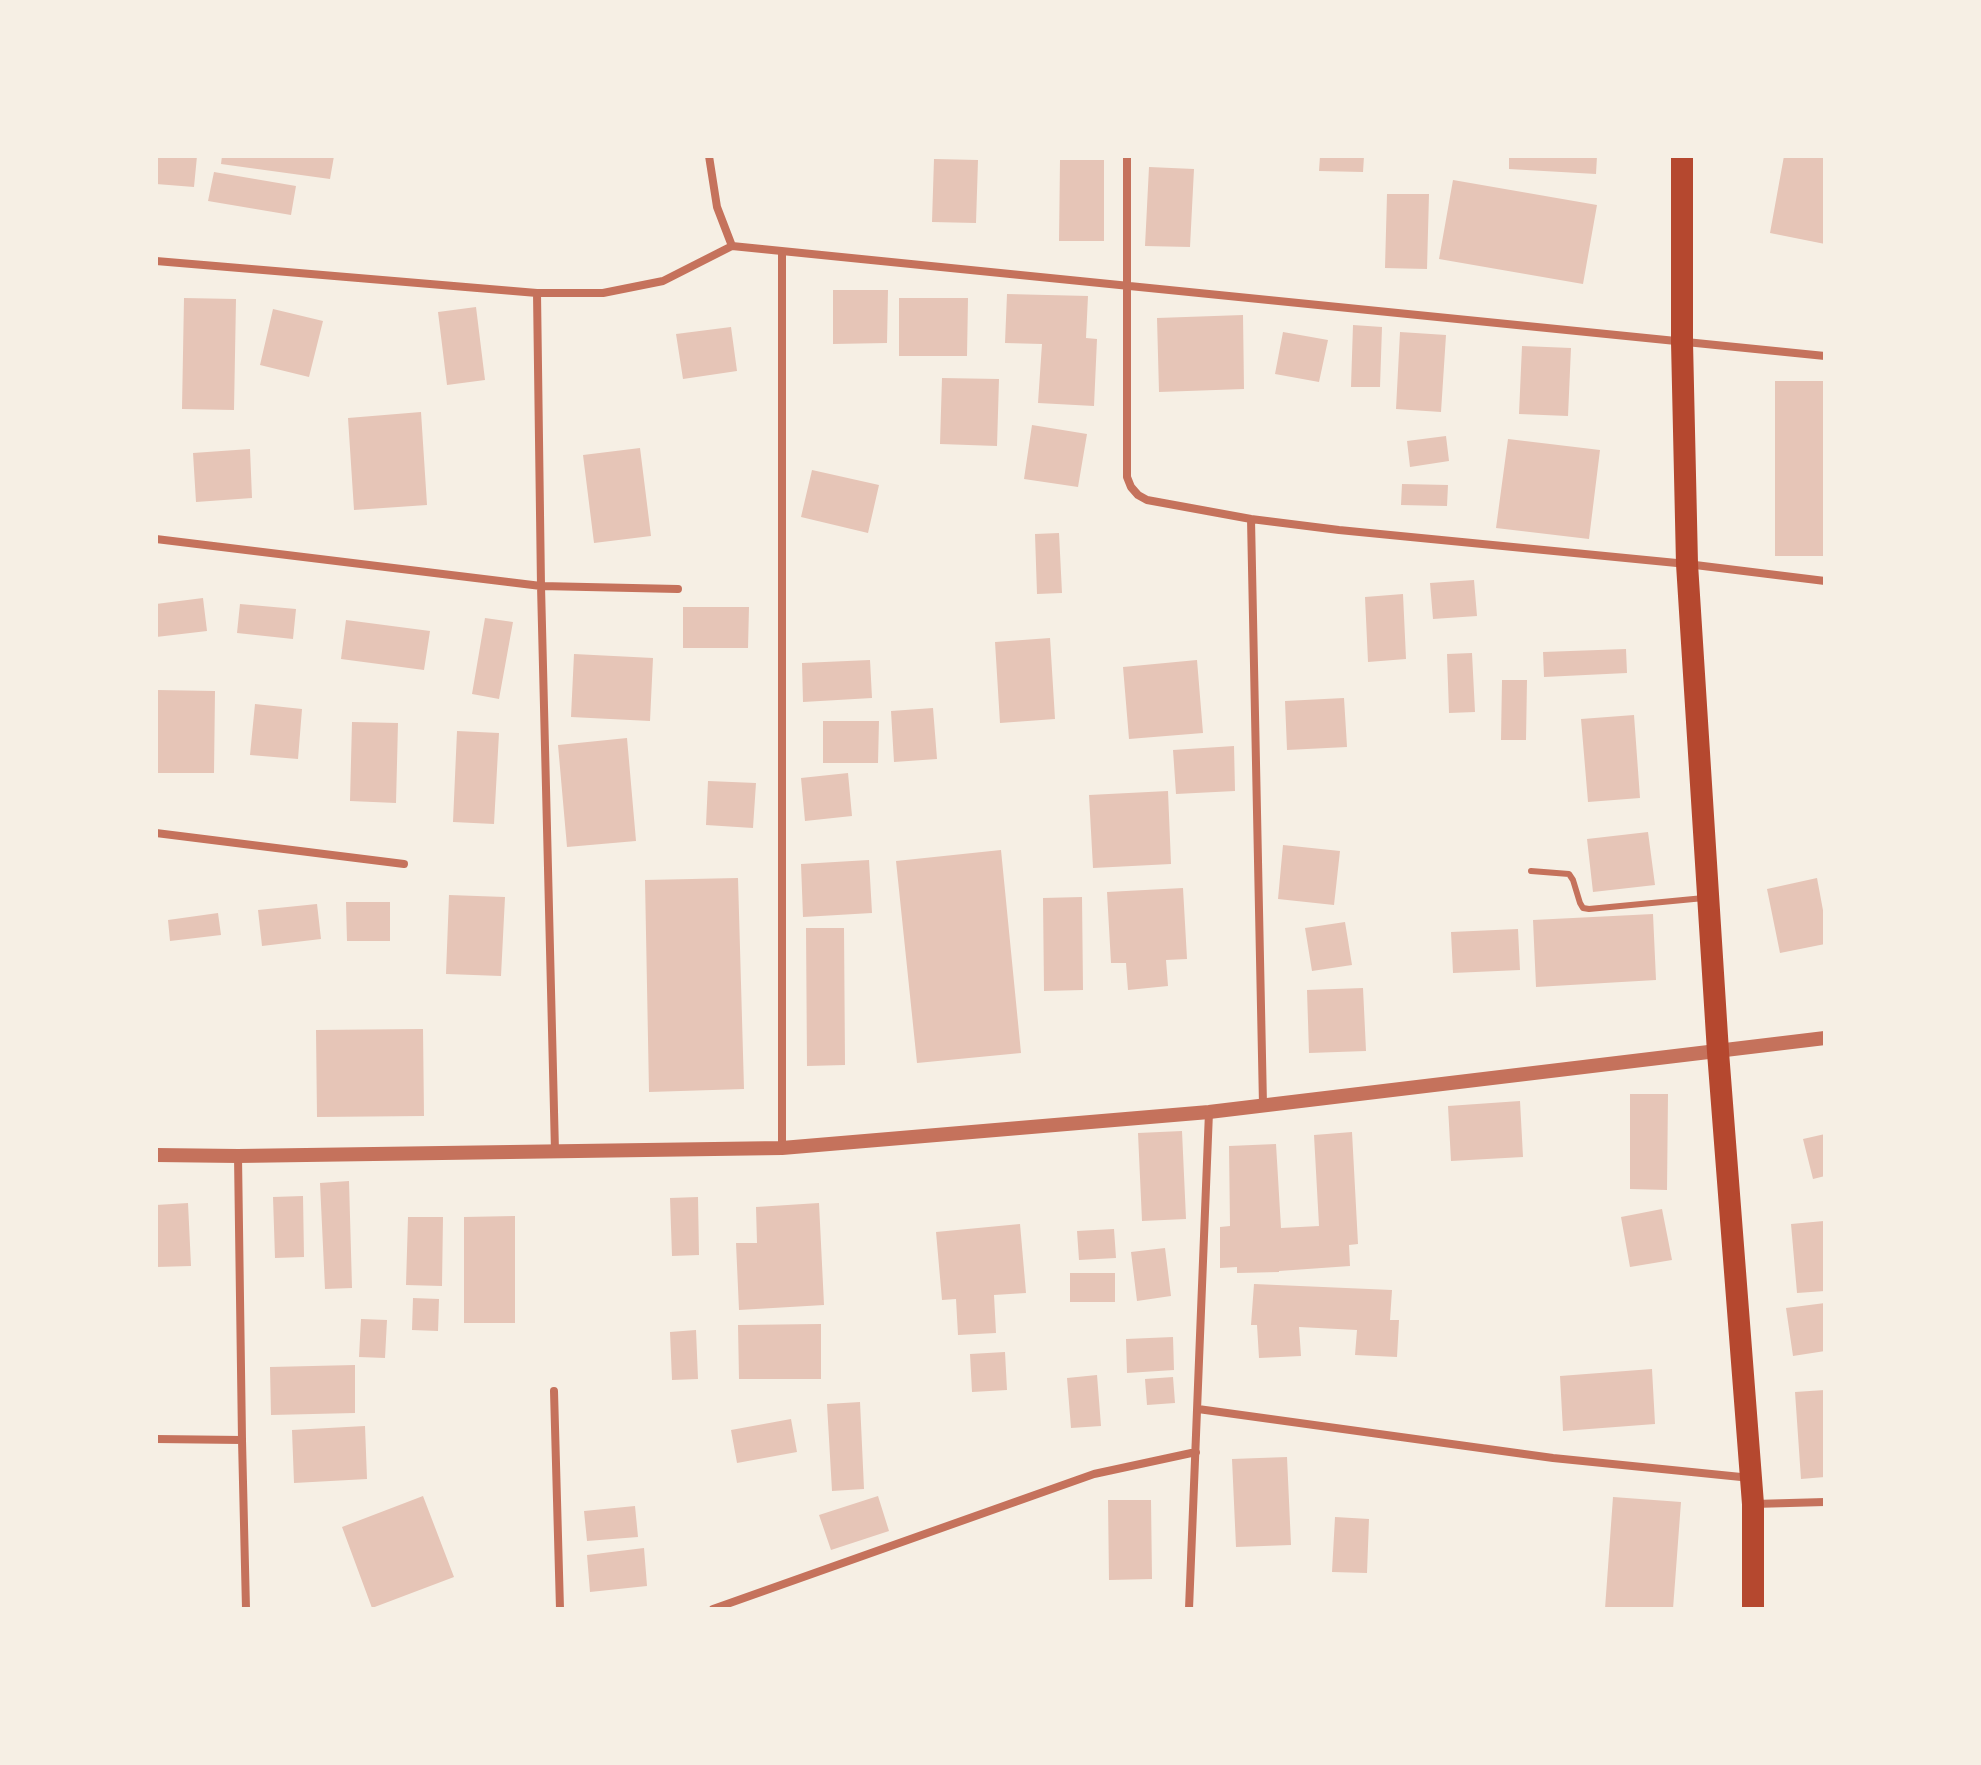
<!DOCTYPE html>
<html>
<head>
<meta charset="utf-8">
<style>
  body { margin:0 }
  #map { position:relative; width:1981px; height:1765px; overflow:hidden; background:#f6efe4; font-family:Lora,serif }
  canvas { display:block }
  .frame { position:absolute; inset:0; border:158px solid #f6efe4; pointer-events:none }
</style>
</head>
<body>
<div id="map">
<canvas width="1981" height="1765"></canvas>
<div class="frame"></div>
</div>
<script>
const context = document.querySelector('canvas').getContext('2d');
context.lineJoin = 'round';
function fillPath(path, color) {
  context.fillStyle = color;
  context.fill(path, 'evenodd');
}
function toPath(rows) {
  const path = new Path2D();
  for (const r of rows) {
    path.moveTo(r[0], r[1]);
    for (let i = 2; i < r.length; i += 2) path.lineTo(r[i], r[i + 1]);
  }
  return path;
}
function stroke(path, color, width, dash) {
  context.strokeStyle = color;
  context.lineWidth = width;
  context.lineCap = dash ? 'butt' : 'round';
  context.setLineDash(dash || []);
  context.stroke(path);
}
fillPath(toPath([
  [156,156,197,156,194,187,156,184],
  [222,156,334,156,330,179,221,164],
  [1320,156,1364,156,1363,172,1319,171],
  [1509,156,1597,156,1596,174,1509,169],
  [1784,156,1825,156,1825,244,1770,233],
  [934,159,978,160,976,223,932,222],
  [1060,160,1104,160,1104,241,1059,241],
  [1149,167,1194,169,1190,247,1145,246],
  [214,172,296,186,291,215,208,201],
  [1453,180,1597,205,1583,284,1439,259],
  [1387,194,1429,194,1427,269,1385,268],
  [833,290,888,290,887,343,833,344],
  [1007,294,1088,296,1086,338,1097,339,1094,406,1038,403,1042,344,1005,343],
  [184,298,236,299,234,410,182,409],
  [899,298,968,298,967,356,899,356],
  [476,307,485,380,447,385,438,312],
  [273,309,323,321,309,377,260,365],
  [1243,315,1244,389,1159,392,1157,318],
  [1353,325,1382,327,1380,387,1351,387],
  [731,327,737,371,683,379,676,334],
  [1283,332,1328,340,1319,382,1275,374],
  [1400,332,1446,335,1441,412,1396,409],
  [1522,346,1571,348,1568,416,1519,414],
  [942,378,999,379,997,446,940,444],
  [1775,381,1825,381,1825,556,1775,556],
  [421,412,427,505,354,510,348,418],
  [1032,425,1087,434,1078,487,1024,479],
  [1446,436,1449,461,1410,467,1407,441],
  [1508,439,1600,450,1589,539,1496,528],
  [640,448,651,536,594,543,583,455],
  [250,449,252,498,196,502,193,453],
  [812,470,879,485,868,533,801,517],
  [1402,484,1448,485,1447,506,1401,505],
  [1059,533,1062,593,1037,594,1035,534],
  [1474,580,1477,616,1433,619,1430,583],
  [1403,594,1406,659,1368,662,1365,597],
  [203,598,207,631,156,637,156,604],
  [240,604,296,609,293,639,237,633],
  [683,607,749,607,748,648,683,648],
  [485,618,513,622,499,699,472,694],
  [346,620,430,631,424,670,341,659],
  [1050,638,1055,719,1000,723,995,642],
  [1626,649,1627,673,1544,677,1543,652],
  [1472,653,1475,712,1449,713,1447,654],
  [574,654,653,658,650,721,571,717],
  [870,660,872,698,803,702,802,663],
  [1197,660,1203,733,1129,739,1123,667],
  [1502,680,1527,680,1526,740,1501,740],
  [157,690,215,691,214,773,156,773],
  [1344,698,1347,747,1287,750,1285,701],
  [255,704,302,709,298,759,250,755],
  [933,708,937,759,894,762,891,711],
  [1634,715,1640,798,1588,802,1581,719],
  [823,721,879,721,878,763,823,763],
  [352,722,398,723,396,803,350,801],
  [457,731,499,733,494,824,453,822],
  [627,738,636,841,567,847,558,745],
  [1234,746,1235,791,1176,794,1173,750],
  [848,773,852,816,805,821,801,778],
  [708,781,756,783,753,828,706,825],
  [1168,791,1171,864,1093,868,1089,795],
  [1648,832,1655,885,1593,892,1587,839],
  [1283,845,1340,851,1334,905,1278,899],
  [1001,850,1021,1053,917,1063,896,861],
  [869,860,872,913,803,917,801,864],
  [738,878,744,1089,649,1092,645,880],
  [1817,878,1825,921,1825,944,1780,953,1767,889],
  [1183,888,1187,959,1166,960,1168,986,1128,990,1126,963,1111,963,1107,892],
  [449,895,505,897,501,976,446,974],
  [1082,897,1083,990,1044,991,1043,898],
  [346,902,390,902,390,941,347,941],
  [317,904,321,939,262,946,258,910],
  [218,913,221,935,170,941,168,920],
  [1653,914,1656,980,1536,987,1533,920],
  [1345,922,1352,965,1312,971,1305,928],
  [806,928,844,928,845,1065,807,1066],
  [1518,929,1520,970,1453,973,1451,932],
  [1363,988,1366,1051,1309,1053,1307,990],
  [423,1029,424,1116,317,1117,316,1030],
  [1630,1094,1668,1094,1667,1190,1630,1189],
  [1520,1101,1523,1157,1451,1161,1448,1106],
  [1182,1131,1186,1219,1142,1221,1138,1133],
  [1352,1132,1358,1244,1349,1245,1350,1266,1279,1271,1279,1272,1237,1273,1237,1267,1220,1268,1220,1227,1230,1226,1229,1146,1276,1144,1281,1228,1319,1226,1314,1135],
  [1825,1134,1825,1176,1813,1179,1803,1139],
  [349,1181,352,1288,325,1289,320,1183],
  [303,1196,304,1257,275,1258,273,1197],
  [698,1197,699,1255,672,1256,670,1198],
  [188,1203,191,1266,156,1267,156,1205],
  [819,1203,824,1305,739,1310,736,1243,757,1243,756,1207],
  [1662,1209,1672,1260,1630,1267,1621,1217],
  [515,1216,515,1323,464,1323,464,1217],
  [408,1217,443,1217,442,1286,406,1285],
  [1824,1221,1825,1291,1797,1293,1791,1224],
  [1020,1224,1026,1293,994,1295,996,1333,958,1335,956,1299,942,1300,936,1232],
  [1114,1229,1116,1258,1079,1260,1077,1231],
  [1165,1248,1171,1296,1137,1301,1131,1252],
  [1070,1273,1115,1273,1115,1302,1070,1302],
  [1254,1284,1392,1290,1390,1320,1399,1320,1397,1357,1355,1355,1357,1330,1299,1327,1301,1356,1259,1358,1257,1325,1251,1325],
  [413,1298,439,1299,438,1331,412,1330],
  [1825,1303,1825,1351,1793,1356,1786,1308],
  [361,1319,387,1320,385,1358,359,1357],
  [821,1324,821,1379,739,1379,738,1325],
  [696,1330,698,1379,672,1380,670,1332],
  [1173,1337,1174,1370,1127,1373,1126,1339],
  [1005,1352,1007,1390,972,1392,970,1354],
  [355,1365,355,1413,271,1415,270,1367],
  [1652,1369,1655,1424,1563,1431,1560,1376],
  [1097,1375,1101,1426,1071,1428,1067,1378],
  [1173,1377,1175,1403,1147,1405,1145,1379],
  [1825,1390,1825,1477,1801,1479,1795,1392],
  [860,1402,864,1489,832,1491,827,1404],
  [791,1419,797,1452,737,1463,731,1430],
  [365,1426,367,1479,294,1483,292,1430],
  [1287,1457,1291,1545,1236,1547,1232,1459],
  [423,1496,454,1577,372,1608,342,1527],
  [878,1496,889,1531,831,1550,819,1515],
  [1613,1497,1681,1502,1673,1609,1605,1609],
  [1108,1500,1151,1500,1152,1579,1109,1580],
  [635,1506,638,1537,587,1541,584,1511],
  [1335,1517,1369,1519,1367,1573,1332,1572],
  [644,1548,647,1586,590,1592,587,1555]
]), '#e6c5b7');
stroke(toPath([
  [1531,871,1569,874,1573,880,1580,903,1583,908,1589,909,1704,898]
]), '#c5725c', 6);
stroke(toPath([
  [709,156,717,207,732,246],
  [1127,156,1127,477,1131,487,1138,495,1147,500,1251,519,1339,530,1687,564,1825,581],
  [732,246,1825,356],
  [782,252,782,1148],
  [156,261,537,293,603,293,663,281,732,246],
  [537,293,541,586,555,1151],
  [1251,519,1263,1105],
  [156,539,541,586,678,589],
  [156,833,404,864],
  [238,1156,242,1440,246,1609],
  [554,1391,560,1609],
  [1198,1409,1553,1458,1751,1478],
  [156,1439,242,1440],
  [1754,1504,1825,1502],
  [713,1609,1094,1474,1196,1452],
  [1189,1609,1209,1112]
]), '#c5725c', 8);
stroke(toPath([
  [156,1155,238,1156,782,1148,1209,1112,1825,1038]
]), '#c5725c', 14);
stroke(toPath([
  [1682,156,1682,342,1687,564,1718,1052,1753,1504,1753,1609]
]), '#b5482f', 22);
</script>
</body>
</html>
